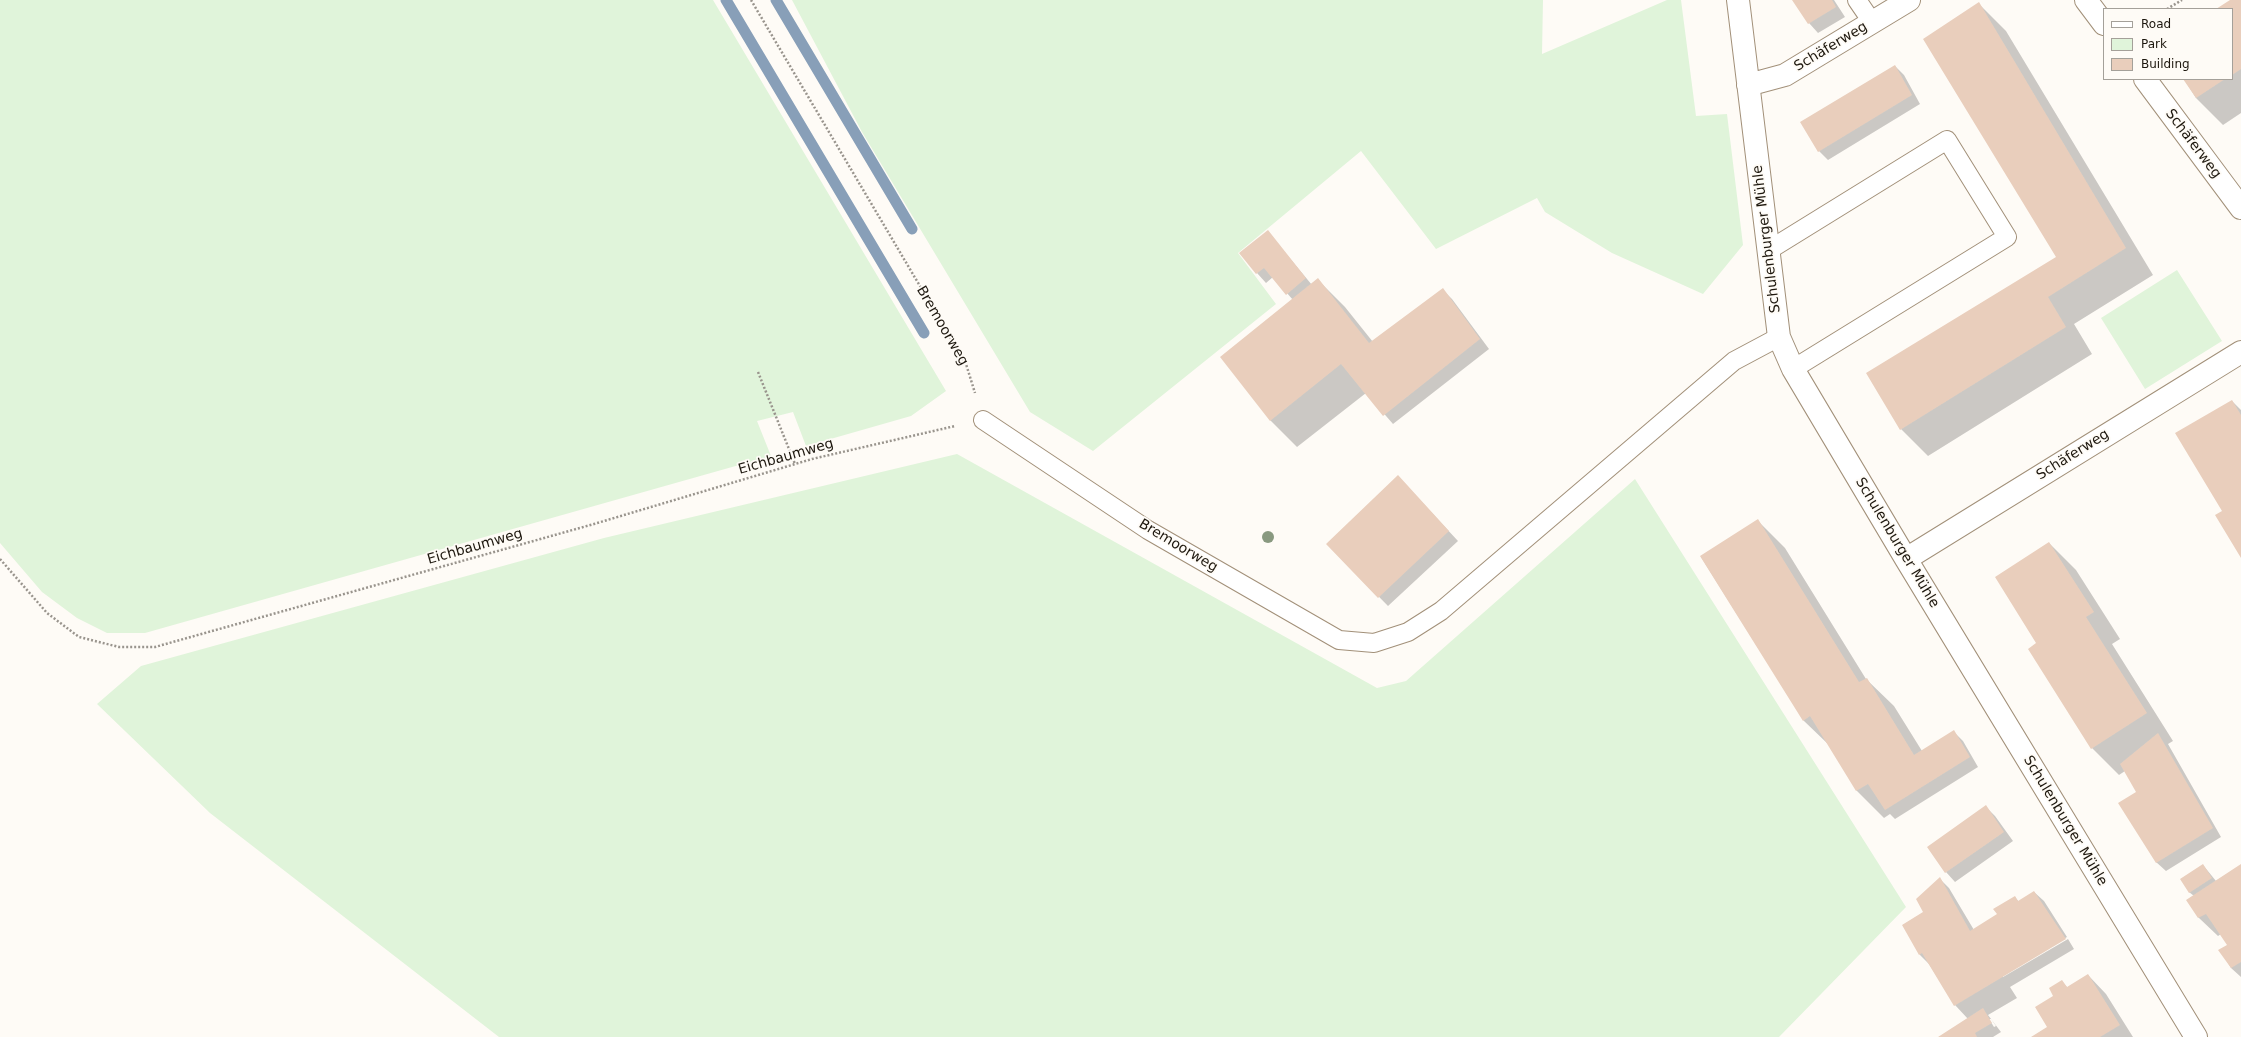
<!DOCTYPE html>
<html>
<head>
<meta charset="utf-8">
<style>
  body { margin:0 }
  #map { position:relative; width:2241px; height:1037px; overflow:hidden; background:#fefbf6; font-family:"DejaVu Sans",sans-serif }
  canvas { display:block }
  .legend { position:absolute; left:2103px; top:8px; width:130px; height:72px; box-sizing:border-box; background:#fefbf6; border:1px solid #a4a099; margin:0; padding:5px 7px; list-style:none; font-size:12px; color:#1d170e }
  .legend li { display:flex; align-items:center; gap:8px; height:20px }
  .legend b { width:20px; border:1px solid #a4a099 }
</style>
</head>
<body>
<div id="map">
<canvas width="2241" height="1037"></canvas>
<ul class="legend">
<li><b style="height:5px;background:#fff"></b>Road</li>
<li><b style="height:11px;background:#e0f4da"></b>Park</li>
<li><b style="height:11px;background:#e9cebc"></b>Building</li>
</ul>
</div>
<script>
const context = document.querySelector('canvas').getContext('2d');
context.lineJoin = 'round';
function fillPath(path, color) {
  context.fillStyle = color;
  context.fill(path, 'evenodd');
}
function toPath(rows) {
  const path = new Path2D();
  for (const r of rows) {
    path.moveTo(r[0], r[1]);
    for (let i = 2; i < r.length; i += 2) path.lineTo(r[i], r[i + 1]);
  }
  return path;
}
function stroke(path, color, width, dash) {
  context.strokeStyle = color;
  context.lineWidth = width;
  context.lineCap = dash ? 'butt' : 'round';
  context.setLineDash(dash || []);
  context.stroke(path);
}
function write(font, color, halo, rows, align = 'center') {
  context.font = font + ' "DejaVu Sans",sans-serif';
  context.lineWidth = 3.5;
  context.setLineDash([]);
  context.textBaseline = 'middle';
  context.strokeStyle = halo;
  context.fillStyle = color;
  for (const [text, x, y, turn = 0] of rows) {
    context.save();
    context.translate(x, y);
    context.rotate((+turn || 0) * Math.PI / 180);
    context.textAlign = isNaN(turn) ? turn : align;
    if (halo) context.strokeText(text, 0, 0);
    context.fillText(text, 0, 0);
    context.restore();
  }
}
fillPath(toPath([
  [0,0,713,0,946,391,911,416,806,446,793,412,757,421,771,456,145,633,107,633,77,618,42,592,0,543],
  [792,0,1543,0,1542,54,1667,0,1681,0,1696,116,1727,114,1743,245,1703,294,1612,253,1545,212,1537,198,1436,249,1361,151,1238,253,1276,304,1093,451,1030,412,862,132],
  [2177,270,2222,341,2145,389,2101,318],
  [957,454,1377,688,1406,681,1635,479,1906,907,1779,1037,499,1037,210,813,97,704,141,666,604,538]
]), '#e0f4da');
fillPath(toPath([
  [1794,0,1834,0,1845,17,1818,33,1809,23],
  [2232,0,2241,0,2241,113,2223,125,2196,98,2184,79,2232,79,2232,9,2218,9],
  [1979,4,2006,31,2153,275,2074,324,2092,354,1928,456,1901,429,2058,257],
  [1895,66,1904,75,1920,104,1828,160,1819,151],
  [1268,232,1312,285,1318,280,1345,307,1373,342,1443,290,1452,299,1489,349,1393,424,1366,393,1297,447,1270,420,1293,300,1273,277,1266,283,1257,273],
  [2232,401,2241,410,2241,556,2224,511],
  [1407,486,1458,541,1388,606,1327,544],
  [1758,521,1785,548,1866,679,1894,706,1922,751,1954,732,1963,741,1978,767,1895,819,1890,814,1884,818,1857,791,1829,745,1804,721,1701,557],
  [2049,543,2076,570,2120,639,2112,644,2173,741,2168,744,2221,837,2166,871,2156,862,2137,792,2125,771,2119,775,2092,748,2038,644],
  [1986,807,1995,816,2013,841,1955,882,1946,872,1928,847],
  [2203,865,2216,881,2241,865,2241,977,2231,968,2220,950,2228,945,2221,934,2218,936,2199,918,2188,900,2194,896,2189,892],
  [1940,879,1949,888,1974,930,1998,915,2015,897,2019,902,2034,892,2044,901,2067,937,2003,975,2003,977,2068,939,2074,949,2010,987,2017,998,1988,1015,2001,1032,1993,1037,1940,1037,1968,1019,1955,1005,1929,964,1920,955,1903,925,1924,912],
  [1989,1019,1991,1019,1996,1026,1994,1027],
  [2088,975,2106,994,2133,1037,2032,1037,2048,1027,2055,997,2062,982,2068,988]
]), '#0003');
stroke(toPath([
  [726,0,924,333],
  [776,0,912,229]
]), '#889fb8', 11);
fillPath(toPath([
  [1792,0,1832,0,1836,7,1808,24],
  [2230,0,2241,0,2241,69,2232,75,2232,9,2216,9],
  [1979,2,2126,248,2048,297,2066,327,1900,430,1866,373,2056,257,1923,39],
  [1895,65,1912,95,1818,152,1800,122],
  [2183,79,2225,79,2196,98],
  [1268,230,1306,278,1286,295,1264,268,1256,274,1239,253],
  [1318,278,1369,343,1443,288,1480,339,1383,416,1341,364,1270,421,1220,357],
  [2232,400,2241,415,2241,558,2215,515,2222,511,2175,433],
  [1398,475,1449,531,1378,598,1326,544],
  [1758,519,1859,682,1867,678,1914,755,1954,730,1970,757,1885,810,1868,784,1856,791,1810,716,1803,721,1700,556],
  [2049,542,2094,612,2086,617,2147,713,2091,749,2028,649,2036,643,1995,577],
  [2158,733,2213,828,2156,863,2118,803,2136,792,2120,764],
  [1986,805,2004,832,1945,873,1927,847],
  [2203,864,2212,878,2189,893,2180,879],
  [2241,864,2241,962,2231,968,2218,950,2227,945,2206,914,2198,918,2186,900],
  [1940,877,1970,931,1997,914,1993,909,2015,896,2018,901,2034,891,2066,939,1954,1006,1922,953,1919,955,1902,925,1923,912,1916,899],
  [2088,974,2120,1025,2100,1037,2031,1037,2047,1027,2035,1007,2053,996,2049,988,2062,980,2067,987],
  [1983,1008,1992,1023,1975,1033,1977,1037,1938,1037]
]), '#e9cebc');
const service = toPath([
  [1857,0,1872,22],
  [1769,250,1947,140,2007,237,1793,369],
  [983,420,1148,530,1339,640,1374,643,1408,632,1441,611,1734,361,1779,337]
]);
const minor = toPath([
  [1738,0,1779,337,1793,369,1906,559,2196,1037],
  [2086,0,2104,24],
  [2145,79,2241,208],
  [1748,85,1785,75,1909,0],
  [1906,559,2241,352]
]);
stroke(service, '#a29079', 20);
stroke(minor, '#a29079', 24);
stroke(toPath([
  [751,0,966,364,975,393],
  [2167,9,2182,0],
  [758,372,795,464],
  [0,559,47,613,79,637,119,647,155,647,594,524,812,459,955,426]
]), '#99948d', 2.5, [2, 2]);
stroke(service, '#fff', 18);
stroke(minor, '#fff', 22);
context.fillStyle = '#899980';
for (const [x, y] of [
  [1268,537]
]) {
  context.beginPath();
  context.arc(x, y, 6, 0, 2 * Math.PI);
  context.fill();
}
write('14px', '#1d170e', '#fefbf6', [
  ["Schäferweg",1831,47,-31],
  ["Schäferweg",2193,144,53],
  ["Schulenburger Mühle",1767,239,-97],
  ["Bremoorweg",942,326,60],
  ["Schäferweg",2073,455,-32],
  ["Eichbaumweg",786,457,-16],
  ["Schulenburger Mühle",1897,543,59],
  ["Bremoorweg",1178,546,31],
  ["Eichbaumweg",475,547,-16],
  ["Schulenburger Mühle",2065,821,59]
]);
</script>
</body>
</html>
